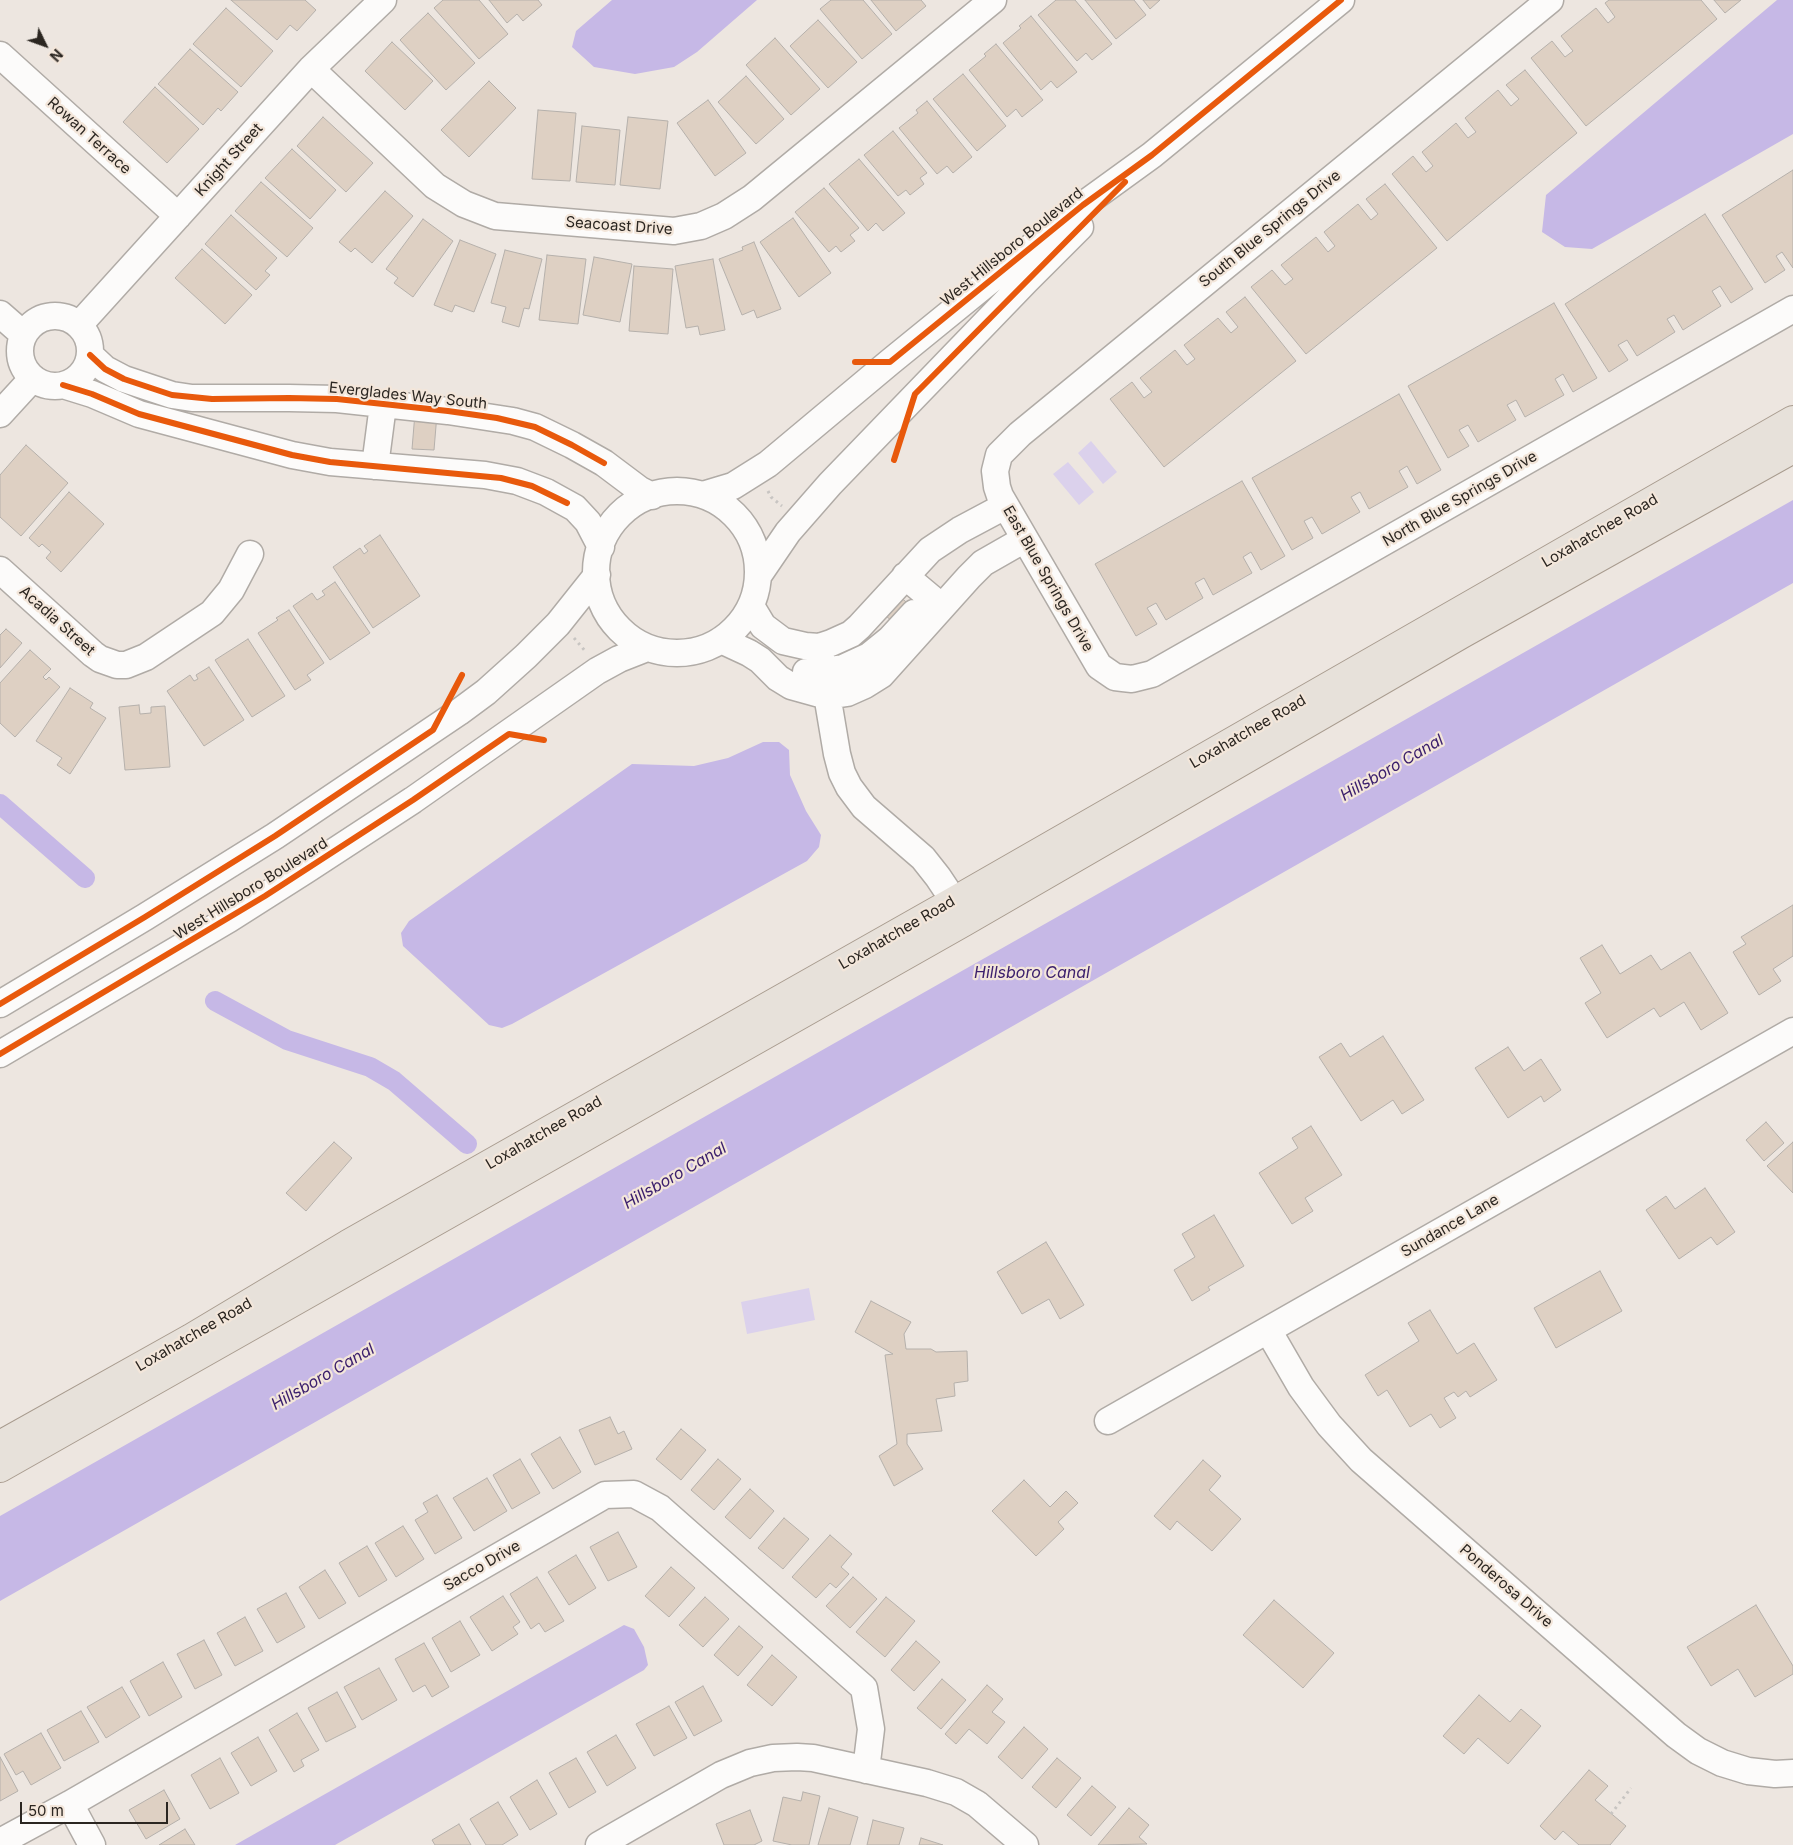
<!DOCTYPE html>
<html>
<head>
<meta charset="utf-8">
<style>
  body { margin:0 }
  #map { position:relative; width:1793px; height:1845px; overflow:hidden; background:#ede6e0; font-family:Inter,sans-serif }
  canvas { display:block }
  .north { position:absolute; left:20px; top:20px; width:50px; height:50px; -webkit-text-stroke:4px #f3e6da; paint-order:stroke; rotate:132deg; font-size:14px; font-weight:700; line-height:20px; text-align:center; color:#2b2621 }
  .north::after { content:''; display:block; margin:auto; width:18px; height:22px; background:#2b2621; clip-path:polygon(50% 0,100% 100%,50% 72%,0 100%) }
  .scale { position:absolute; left:20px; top:1802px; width:148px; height:22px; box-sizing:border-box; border:2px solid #2b2621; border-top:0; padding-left:6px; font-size:15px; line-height:18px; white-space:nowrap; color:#2b2621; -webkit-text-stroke:4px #f3e6da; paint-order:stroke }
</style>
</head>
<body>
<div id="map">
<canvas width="1793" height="1845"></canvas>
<div class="north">N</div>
<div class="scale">50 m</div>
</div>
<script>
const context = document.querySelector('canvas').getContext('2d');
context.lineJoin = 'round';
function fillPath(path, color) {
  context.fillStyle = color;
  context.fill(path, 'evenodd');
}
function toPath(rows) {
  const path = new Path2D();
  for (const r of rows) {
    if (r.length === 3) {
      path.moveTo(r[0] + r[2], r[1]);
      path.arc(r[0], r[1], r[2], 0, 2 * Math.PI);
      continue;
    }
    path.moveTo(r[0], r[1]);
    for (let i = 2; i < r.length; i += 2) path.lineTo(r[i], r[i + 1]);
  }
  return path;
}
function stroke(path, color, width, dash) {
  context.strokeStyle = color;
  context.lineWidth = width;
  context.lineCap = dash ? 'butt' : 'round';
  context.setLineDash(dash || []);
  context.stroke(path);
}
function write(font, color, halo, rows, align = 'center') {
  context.font = font + ' Inter,sans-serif';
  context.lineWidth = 4.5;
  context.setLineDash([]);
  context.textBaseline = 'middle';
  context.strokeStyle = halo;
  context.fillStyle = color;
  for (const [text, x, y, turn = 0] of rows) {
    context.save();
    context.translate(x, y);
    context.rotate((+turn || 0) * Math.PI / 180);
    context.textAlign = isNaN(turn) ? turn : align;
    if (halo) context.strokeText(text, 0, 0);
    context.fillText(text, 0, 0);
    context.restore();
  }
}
fillPath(toPath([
  [1091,441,1117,472,1103,484,1078,453],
  [1068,462,1094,492,1079,505,1053,474],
  [809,1288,815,1320,747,1334,741,1302]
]), '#dbd1ec');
fillPath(toPath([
  [612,0,757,0,697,52,674,67,635,74,594,67,572,47,576,31],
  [1777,0,1793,0,1793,134,1592,249,1565,247,1542,232,1546,195],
  [1793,500,1793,583,0,1601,0,1516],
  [763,742,779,742,789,750,790,775,806,811,821,835,819,847,807,861,512,1024,502,1028,489,1025,403,946,401,933,409,921,632,764,694,766,728,758],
  [624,1625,634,1629,644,1647,648,1665,644,1670,335,1845,235,1845]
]), '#c6b8e6');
stroke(toPath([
  [0,804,85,878],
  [215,1001,287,1040,370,1067,394,1081,467,1144]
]), '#c6b8e6', 20);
const building = toPath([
  [231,0,305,0,316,10,297,31,290,25,277,40,231,0],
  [443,0,479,0,508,34,479,59,434,8,443,0],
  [489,0,538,0,542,5,523,21,517,14,507,23,489,0],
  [831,0,863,0,892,34,862,59,820,9,831,0],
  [871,0,921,0,926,6,896,31,871,0],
  [1056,0,1075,0,1112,44,1092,60,1086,53,1077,61,1038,15,1056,0],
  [1085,0,1134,0,1146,15,1116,39,1085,0],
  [1143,0,1160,0,1150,9,1143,0],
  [1609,0,1701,0,1717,19,1586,126,1531,58,1552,41,1565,57,1573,51,1561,36,1596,8,1608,23,1615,17,1605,3,1609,0],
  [1714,0,1741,0,1725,13,1714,0],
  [226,8,273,51,241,87,193,44,226,8],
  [428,13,475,63,446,90,400,40,428,13],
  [1031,16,1077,72,1057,88,1051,81,1041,90,1003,43,1021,28,1019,26,1031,16],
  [818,20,857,62,828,88,790,46,818,20],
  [775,38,820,89,791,115,746,65,775,38],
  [392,42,433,81,405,110,365,71,392,42],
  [996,44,1043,100,1022,117,1016,109,1007,117,969,70,986,56,984,54,996,44],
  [190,49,238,92,221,111,218,108,203,125,158,84,190,49],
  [1525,70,1577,133,1447,241,1392,174,1413,156,1426,172,1433,166,1422,152,1456,123,1468,138,1476,132,1465,118,1498,90,1511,106,1519,99,1506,85,1525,70],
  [963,74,1006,126,977,151,933,99,963,74],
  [746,76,784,119,756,144,718,102,746,76],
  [489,81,516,108,469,157,441,130,489,81],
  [155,87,199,129,167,163,123,122,155,87],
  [708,100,746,153,715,176,677,123,708,100],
  [927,101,972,157,953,173,947,166,937,174,899,128,918,113,916,110,927,101],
  [538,110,576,113,570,181,532,179,538,110],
  [323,117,373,163,346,192,297,146,323,117],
  [628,117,668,121,660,189,620,185,628,117],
  [582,126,620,130,615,185,576,182,582,126],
  [893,131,927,173,920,178,924,184,910,195,906,190,898,196,864,155,893,131],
  [292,149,336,190,310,219,265,178,292,149],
  [859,159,905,213,883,231,876,223,868,231,829,184,859,159],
  [1793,170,1793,268,1782,252,1776,256,1785,270,1765,283,1722,215,1793,170],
  [261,182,313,228,287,257,235,211,261,182],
  [1385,184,1437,248,1306,354,1251,287,1272,270,1285,285,1293,279,1281,265,1316,237,1328,252,1335,246,1324,232,1358,204,1371,220,1378,214,1366,199,1385,184],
  [824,188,859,228,850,235,855,241,841,252,836,246,829,252,795,212,824,188],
  [385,191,413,216,372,263,355,248,351,252,339,242,385,191],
  [1705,214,1753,289,1731,303,1720,286,1712,291,1721,306,1683,330,1674,315,1667,319,1675,332,1637,356,1627,340,1618,345,1628,360,1609,372,1565,304,1705,214],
  [231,215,277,258,265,271,270,275,256,290,205,244,231,215],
  [793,218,831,273,799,297,760,242,793,218],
  [423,219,453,241,413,297,394,283,398,278,386,269,423,219],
  [460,240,496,254,474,312,455,305,452,312,434,305,460,240],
  [754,242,781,309,757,318,754,310,742,315,719,259,743,250,742,247,754,242],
  [202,249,252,295,225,324,175,278,202,249],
  [505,250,542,259,529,309,524,308,519,327,502,322,506,307,491,303,505,250],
  [547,255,586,259,578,324,539,320,547,255],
  [594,257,632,264,620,322,583,315,594,257],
  [713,259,725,330,700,335,698,326,686,328,675,266,713,259],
  [634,266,673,269,668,334,629,331,634,266],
  [1245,297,1296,361,1164,467,1110,399,1132,382,1144,398,1152,392,1140,378,1175,350,1187,365,1195,359,1184,345,1218,318,1231,333,1238,327,1226,312,1245,297],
  [1554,303,1597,378,1573,392,1563,374,1555,379,1564,395,1525,417,1516,400,1507,405,1516,420,1478,442,1468,425,1459,430,1469,446,1448,458,1408,386,1554,303],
  [1399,394,1441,470,1417,484,1407,466,1399,471,1408,487,1369,509,1360,492,1351,497,1360,512,1322,534,1312,517,1304,521,1313,538,1292,550,1252,478,1399,394],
  [416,401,438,402,434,450,412,449,416,401],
  [26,445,68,483,21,536,0,517,0,475,26,445],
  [1242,481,1285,556,1261,570,1251,552,1243,557,1252,573,1213,595,1204,578,1195,583,1203,598,1166,620,1156,603,1147,608,1157,624,1136,636,1095,564,1242,481],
  [69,492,104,524,61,572,46,558,51,552,42,544,39,547,29,538,69,492],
  [380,535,420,596,373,628,333,567,360,548,364,554,368,551,364,546,380,535],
  [335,582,370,633,330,660,293,606,312,593,317,600,325,595,322,591,335,582],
  [900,597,910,605,894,623,885,615,900,597],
  [289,610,324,663,307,675,311,680,295,690,258,633,278,620,276,618,289,610],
  [6,629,22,643,0,668,0,635,6,629],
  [248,639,285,696,252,717,215,660,248,639],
  [30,650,51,669,43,677,46,680,49,677,60,687,15,737,0,723,0,683,30,650],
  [209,667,244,720,204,746,167,691,190,675,194,681,198,679,196,675,209,667],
  [70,688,93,703,90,708,106,718,70,774,57,765,62,758,36,741,70,688],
  [139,705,140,714,151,713,151,707,165,706,170,767,125,770,119,707,139,705],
  [1793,905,1793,956,1773,969,1781,981,1759,995,1733,952,1746,944,1741,937,1793,905],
  [1602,945,1620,974,1651,955,1661,970,1690,952,1728,1013,1701,1030,1684,1002,1660,1017,1654,1008,1607,1038,1585,1003,1601,993,1580,958,1602,945],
  [1383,1036,1424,1100,1402,1114,1393,1100,1361,1121,1319,1057,1341,1043,1350,1057,1383,1036],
  [1508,1047,1524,1071,1541,1059,1561,1090,1544,1102,1541,1096,1508,1118,1475,1068,1508,1047],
  [1766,1122,1784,1143,1764,1161,1746,1140,1766,1122],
  [1311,1126,1342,1175,1305,1198,1313,1211,1292,1224,1259,1173,1298,1148,1292,1138,1311,1126],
  [334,1142,352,1158,306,1211,286,1193,334,1142],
  [1793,1142,1793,1193,1767,1166,1793,1142],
  [1705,1188,1735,1232,1717,1245,1711,1237,1679,1259,1646,1210,1666,1196,1675,1209,1705,1188],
  [1214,1215,1244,1266,1208,1287,1210,1290,1192,1301,1174,1270,1195,1257,1182,1234,1214,1215],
  [1046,1242,1084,1305,1060,1319,1049,1299,1022,1314,997,1272,1046,1242],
  [1600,1271,1622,1311,1556,1348,1534,1308,1600,1271],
  [871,1301,911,1322,904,1334,906,1349,931,1349,936,1352,967,1351,968,1381,954,1383,955,1396,936,1399,942,1431,907,1434,907,1444,923,1469,894,1486,879,1456,897,1444,885,1355,893,1354,855,1332,871,1301],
  [1430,1310,1457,1354,1474,1343,1497,1380,1470,1397,1466,1391,1458,1397,1454,1392,1444,1398,1456,1418,1440,1428,1431,1414,1410,1427,1387,1390,1378,1396,1365,1375,1419,1341,1408,1323,1430,1310],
  [610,1417,618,1434,624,1431,632,1449,595,1465,579,1430,610,1417],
  [681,1429,706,1450,681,1480,656,1459,681,1429],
  [560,1437,581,1472,553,1489,531,1454,560,1437],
  [520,1459,540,1493,512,1509,493,1475,520,1459],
  [718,1459,741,1479,714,1510,691,1490,718,1459],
  [1203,1460,1221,1476,1209,1490,1241,1519,1212,1551,1177,1521,1170,1530,1154,1516,1203,1460],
  [487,1478,507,1511,474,1531,453,1498,487,1478],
  [1024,1480,1050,1507,1066,1491,1078,1503,1058,1522,1064,1529,1036,1556,992,1511,1024,1480],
  [750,1489,774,1511,750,1539,725,1517,750,1489],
  [437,1495,462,1538,435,1554,415,1520,428,1512,423,1503,437,1495],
  [784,1518,809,1539,783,1569,758,1548,784,1518],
  [403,1526,424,1559,396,1577,375,1543,403,1526],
  [618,1532,637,1567,608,1581,590,1547,618,1532],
  [830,1535,852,1554,841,1567,849,1574,836,1588,830,1583,816,1598,792,1577,830,1535],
  [367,1546,387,1580,359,1597,339,1563,367,1546],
  [576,1555,596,1588,569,1605,548,1572,576,1555],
  [671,1567,695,1588,669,1617,645,1596,671,1567],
  [325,1570,346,1603,319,1619,299,1587,325,1570],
  [537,1577,564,1621,545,1632,539,1623,531,1629,510,1594,537,1577],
  [853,1577,877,1599,850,1628,826,1606,853,1577],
  [286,1593,305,1627,277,1643,257,1609,286,1593],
  [503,1596,520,1622,513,1627,518,1634,492,1651,470,1617,503,1596],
  [705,1597,729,1619,703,1647,679,1625,705,1597],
  [886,1597,915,1621,885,1657,856,1632,886,1597],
  [1274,1600,1334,1653,1303,1688,1243,1635,1274,1600],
  [1756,1605,1793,1666,1793,1674,1755,1697,1738,1669,1711,1686,1687,1647,1756,1605],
  [245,1617,263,1651,235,1666,217,1633,245,1617],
  [460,1621,480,1655,451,1672,432,1638,460,1621],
  [739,1626,763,1647,738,1676,714,1655,739,1626],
  [204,1640,222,1675,195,1689,177,1654,204,1640],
  [916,1641,940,1662,914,1691,891,1670,916,1641],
  [424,1643,449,1687,432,1697,425,1685,413,1692,395,1659,424,1643],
  [772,1655,797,1677,772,1706,747,1685,772,1655],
  [163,1662,182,1697,149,1716,130,1681,163,1662],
  [379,1668,397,1700,362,1720,344,1687,379,1668],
  [942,1679,966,1700,941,1729,917,1708,942,1679],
  [987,1685,1003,1699,992,1712,1005,1722,987,1744,969,1729,956,1744,945,1734,987,1685],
  [703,1686,722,1721,694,1736,675,1702,703,1686],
  [122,1687,140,1717,106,1738,87,1707,122,1687],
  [337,1692,356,1727,326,1742,308,1708,337,1692],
  [1479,1695,1510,1722,1521,1709,1541,1726,1508,1764,1478,1738,1464,1754,1443,1736,1479,1695],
  [669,1706,687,1738,654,1756,636,1724,669,1706],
  [81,1711,99,1742,64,1761,47,1730,81,1711],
  [297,1713,319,1750,301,1760,304,1766,294,1772,269,1730,297,1713],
  [1024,1727,1048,1749,1022,1779,998,1757,1024,1727],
  [41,1733,61,1768,31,1785,23,1771,16,1775,4,1754,41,1733],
  [616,1735,636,1768,607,1786,587,1752,616,1735],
  [258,1737,277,1771,251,1786,231,1753,258,1737],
  [0,1757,18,1791,0,1801,0,1757],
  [220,1758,239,1793,210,1809,191,1775,220,1758],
  [576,1758,596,1792,569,1808,549,1773,576,1758],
  [1057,1758,1081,1778,1056,1808,1032,1787,1057,1758],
  [1589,1770,1608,1786,1595,1800,1626,1826,1610,1845,1579,1845,1563,1831,1555,1840,1540,1826,1589,1770],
  [537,1780,557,1814,530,1830,510,1797,537,1780],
  [1092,1786,1116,1807,1091,1836,1067,1815,1092,1786],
  [164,1790,180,1819,146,1839,129,1810,164,1790],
  [803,1792,820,1796,809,1845,792,1845,773,1841,783,1797,801,1801,803,1792],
  [498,1802,518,1835,502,1845,486,1845,470,1819,498,1802],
  [829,1808,858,1817,850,1845,818,1845,829,1808],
  [1129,1808,1149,1825,1139,1837,1147,1844,1098,1845,1129,1808],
  [750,1810,762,1841,754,1845,724,1845,716,1824,750,1810],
  [873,1820,904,1828,899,1845,867,1845,873,1820],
  [459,1824,471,1845,435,1845,432,1840,459,1824],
  [185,1829,195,1845,159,1845,185,1829],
  [921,1838,943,1845,919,1845,921,1838]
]);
fillPath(building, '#ded0c3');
stroke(building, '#b5b0ab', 1);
const minor = toPath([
  [1550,0,1020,434,999,455,995,471,997,487,1000,496,1099,666,1115,677,1123,678,1132,679,1152,674,1793,309],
  [0,55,178,216],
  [311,69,435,186,464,204,495,216,674,231,701,226,724,216,752,198,993,0],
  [0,314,24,335],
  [55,351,35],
  [79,325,311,69,383,0],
  [90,355,105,369,124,379,172,395,192,398,289,398,337,399,448,411,513,421,535,427,572,445,604,463,640,490,652,496],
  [63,385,92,394,139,414,292,455,330,462,485,475,517,481,546,492,575,508,588,522,601,547],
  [0,414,33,378],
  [375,466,383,405],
  [677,572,81],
  [703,495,733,486,768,464,890,362,1083,205,1152,155,1341,0],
  [0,570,93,654,100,659,117,665,126,665,146,657,212,613,231,590,250,554],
  [758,576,788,532,830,484,1026,281,1080,227],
  [905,576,942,607],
  [751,606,763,626,783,641,805,646,819,647,831,643,851,634,859,627,930,550,960,530,1005,506],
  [721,640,749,653,760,660,778,678,791,686,827,696,847,693,865,685,881,675,969,577,983,563,1025,539],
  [819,647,837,754,842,773,849,787,864,807,923,858,938,877,954,901],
  [806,672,823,671,843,668,869,656,890,639,914,613],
  [0,1004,145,917,275,836,459,712,486,692,526,656,558,624,597,575],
  [0,1054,229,919,306,870,413,800,597,671,619,659,647,648],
  [1268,1330,1301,1387,1329,1425,1361,1460,1676,1735,1698,1751,1722,1763,1748,1771,1775,1774,1793,1773],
  [1108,1421,1793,1031],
  [70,1804,92,1845],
  [0,1842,70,1804,605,1495,634,1494,660,1508,864,1688,871,1729,866,1770],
  [599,1845,721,1775,750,1763,773,1758,797,1757,813,1758,927,1783,956,1792,977,1804,1025,1845]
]);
const major = toPath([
  [0,1445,191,1338,348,1244,954,901,1793,420],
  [0,1468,964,922,1462,634,1793,449]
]);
stroke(minor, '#b0aba6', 29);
stroke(major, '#a89b8e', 30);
stroke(toPath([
  [768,491,771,497,782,506],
  [574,638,586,652],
  [1611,1814,1631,1788]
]), '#c8c5c2', 3, [2.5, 4]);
stroke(minor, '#fcfbfa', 26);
stroke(major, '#e7e1da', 28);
stroke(toPath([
  [90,355,105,369,124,379,172,395,212,399,289,398,337,399,448,411,497,418,535,427,572,445,604,463],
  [855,362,890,362,1083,205,1152,155,1341,0],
  [63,385,92,394,139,414,292,455,330,462,501,478,532,486,567,503],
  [894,460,915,394,1125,182],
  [0,1004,145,917,275,836,433,730,462,675],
  [0,1054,265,896,413,800,509,734,544,740]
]), '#e8590c', 6);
write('15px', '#2b2621', '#f3e6da', [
  ["Rowan Terrace",89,136,42],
  ["Knight Street",229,160,-48],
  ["Seacoast Drive",619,226,4],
  ["South Blue Springs Drive",1270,229,-39],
  ["West Hillsboro Boulevard",1012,247,-39],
  ["Everglades Way South",408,396,6],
  ["North Blue Springs Drive",1460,499,-30],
  ["Loxahatchee Road",1600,531,-30],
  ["East Blue Springs Drive",1048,579,60],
  ["Acadia Street",57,621,42],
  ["Loxahatchee Road",1248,732,-30],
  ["West Hillsboro Boulevard",251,889,-32],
  ["Loxahatchee Road",897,933,-30],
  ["Loxahatchee Road",544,1133,-30],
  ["Sundance Lane",1450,1226,-30],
  ["Loxahatchee Road",194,1335,-30],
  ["Sacco Drive",482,1566,-30],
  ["Ponderosa Drive",1506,1586,41]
]);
write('italic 16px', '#3c206d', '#f3e6da', [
  ["Hillsboro Canal",1392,768,-30],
  ["Hillsboro Canal",1032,973],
  ["Hillsboro Canal",675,1176,-30],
  ["Hillsboro Canal",323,1377,-30]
]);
</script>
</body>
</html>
